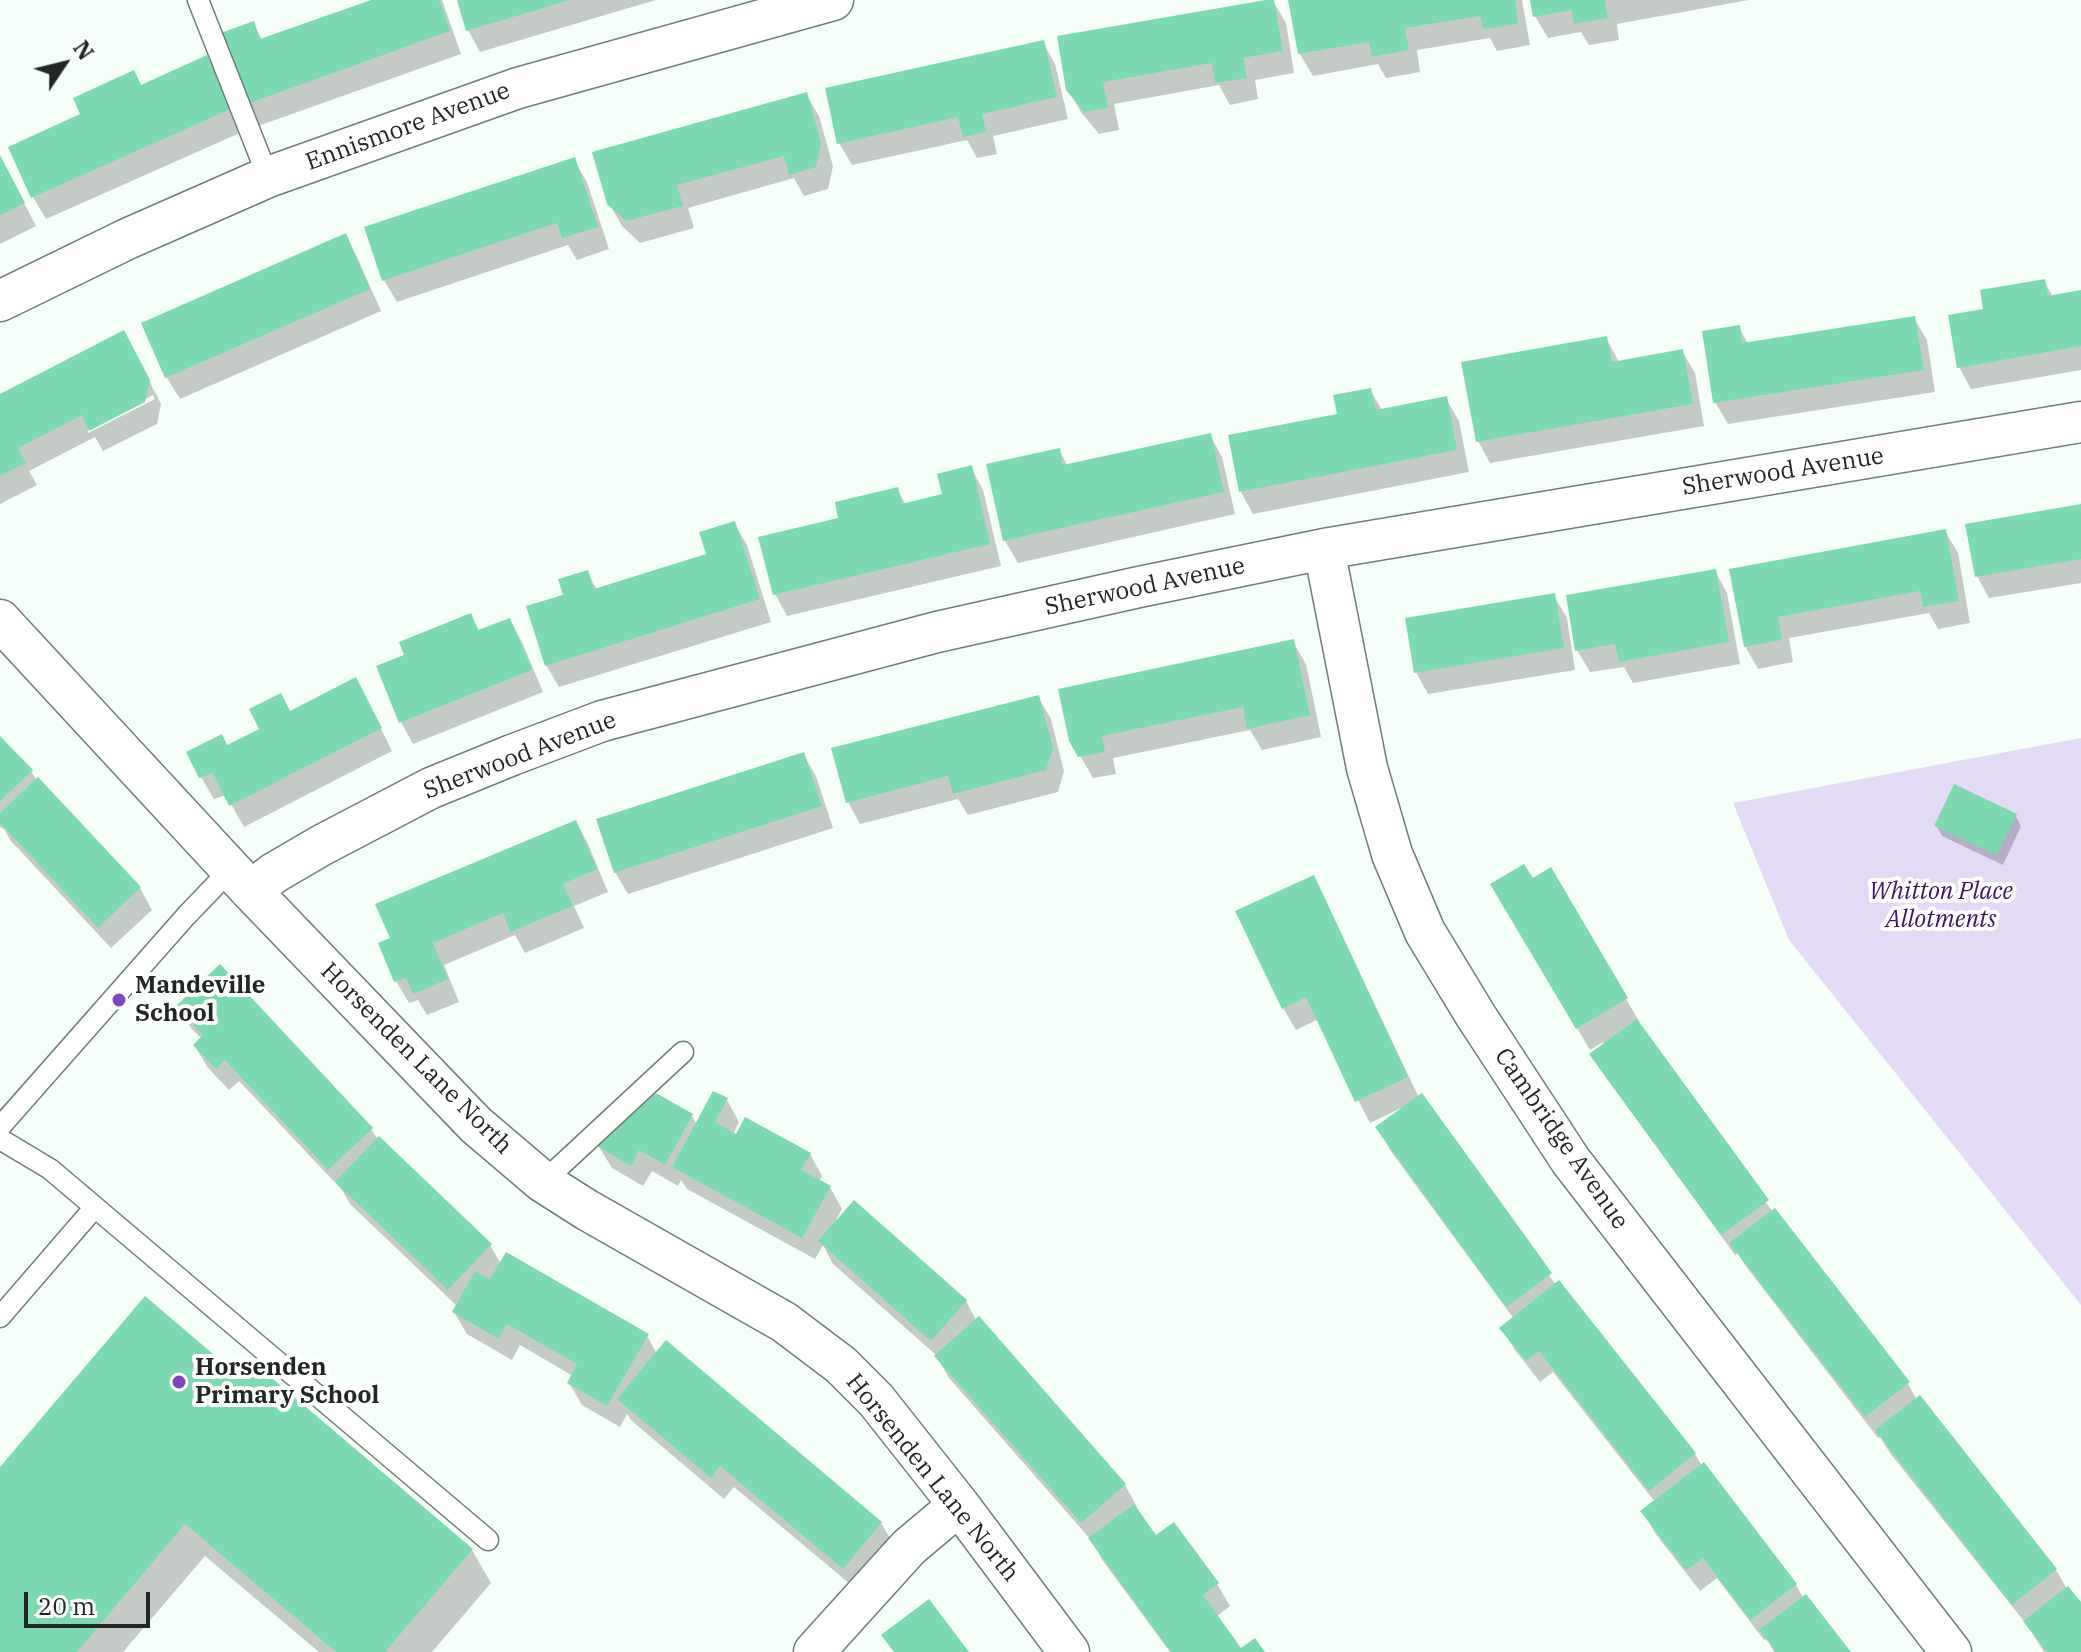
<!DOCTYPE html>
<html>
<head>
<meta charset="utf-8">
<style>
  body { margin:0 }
  #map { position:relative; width:2081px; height:1652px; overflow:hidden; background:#f5fef9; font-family:"IBM Plex Serif",serif }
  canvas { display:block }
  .north { position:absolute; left:24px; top:24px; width:80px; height:80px; -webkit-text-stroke:6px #fff; paint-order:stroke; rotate:55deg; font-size:22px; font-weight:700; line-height:32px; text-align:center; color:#212724 }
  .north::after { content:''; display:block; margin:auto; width:28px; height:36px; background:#212724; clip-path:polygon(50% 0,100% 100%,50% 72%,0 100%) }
  .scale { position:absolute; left:24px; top:1592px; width:126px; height:36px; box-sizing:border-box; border:4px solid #212724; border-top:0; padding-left:10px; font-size:24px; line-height:28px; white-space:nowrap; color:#212724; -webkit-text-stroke:6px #fff; paint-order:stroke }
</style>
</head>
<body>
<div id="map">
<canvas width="2081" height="1652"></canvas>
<div class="north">N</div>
<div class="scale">20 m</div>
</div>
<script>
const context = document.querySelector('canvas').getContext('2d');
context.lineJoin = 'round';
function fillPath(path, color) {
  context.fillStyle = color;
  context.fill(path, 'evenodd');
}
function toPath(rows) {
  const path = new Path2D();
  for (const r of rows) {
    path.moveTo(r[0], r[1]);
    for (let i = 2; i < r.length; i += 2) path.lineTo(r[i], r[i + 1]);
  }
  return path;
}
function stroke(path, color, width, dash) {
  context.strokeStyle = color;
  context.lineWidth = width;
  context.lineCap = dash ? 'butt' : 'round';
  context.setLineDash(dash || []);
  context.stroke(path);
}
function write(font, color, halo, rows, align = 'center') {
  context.font = font + ' "IBM Plex Serif",serif';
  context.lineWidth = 8;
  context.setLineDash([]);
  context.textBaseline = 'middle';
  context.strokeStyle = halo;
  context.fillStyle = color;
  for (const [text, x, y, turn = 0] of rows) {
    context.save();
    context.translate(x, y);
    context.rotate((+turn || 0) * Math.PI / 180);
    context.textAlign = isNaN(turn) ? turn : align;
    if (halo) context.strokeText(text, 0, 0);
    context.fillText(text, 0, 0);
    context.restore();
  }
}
fillPath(toPath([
  [2081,738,2081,1305,1789,940,1733,803]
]), '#e3daf6');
fillPath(toPath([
  [376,0,442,0,461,54,258,126,246,104,253,24,263,41],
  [459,0,656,0,480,52,468,30],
  [1290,0,1522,0,1530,45,1497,51,1490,38,1417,50,1420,72,1386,78,1378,64,1313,76,1300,54],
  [1532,0,1749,0,1617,24,1619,40,1589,45,1581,32,1548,38,1535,16],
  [1273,1,1286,23,1294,73,1255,80,1258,99,1230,105,1219,85,1114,104,1119,130,1099,134,1081,112,1068,89],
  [1043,42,1055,64,1068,119,993,136,997,154,977,158,967,140,852,165,839,143],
  [206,58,219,80,242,132,46,219,33,197,11,148],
  [806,94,819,116,833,166,828,189,804,196,794,178,688,208,694,228,640,243,622,226,609,203],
  [0,157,36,226,0,244],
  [574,160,587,182,609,249,577,260,568,245,397,302,384,280],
  [345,235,357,257,381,311,180,399,167,378,143,324],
  [2044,281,2053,297,2081,292,2081,370,1971,389,1959,367,1986,310],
  [1914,318,1927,340,1935,392,1728,424,1715,402,1739,327,1748,344],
  [1606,338,1619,362,1682,351,1695,373,1704,426,1490,463,1478,441],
  [136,355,161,404,157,424,103,451,95,437,29,471,37,485,0,504,0,396],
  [153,395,155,399,88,433,88,429],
  [1370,390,1382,410,1446,399,1459,421,1469,472,1253,514,1241,492],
  [1210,435,1222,457,1235,514,1018,563,1005,541,988,466,1059,450,1068,466],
  [971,468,983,490,1001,566,787,616,775,594,841,519,897,489,906,505,944,496],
  [2081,506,2081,583,1989,598,1977,576],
  [734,523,747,545,771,622,559,687,546,665,565,596,587,572,597,590,708,556],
  [1945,531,1958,553,1970,623,1938,629,1929,613,1789,638,1793,662,1758,669,1745,646,1732,570],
  [1715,571,1727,593,1740,664,1633,683,1624,667,1590,672,1577,650],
  [1554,596,1567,618,1575,670,1428,694,1416,672],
  [470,615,480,632,510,620,522,642,543,692,413,744,401,722,406,656],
  [1293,642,1306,664,1321,737,1262,750,1250,730,1113,758,1116,774,1093,778,1071,740],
  [1038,697,1051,719,1064,771,1058,792,968,815,958,799,860,824,848,802],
  [368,702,392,751,244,827,226,795,214,799,201,777,228,747,290,713],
  [0,738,31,771,37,781,140,888,152,910,111,948,10,840,5,830,0,827],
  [803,754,816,776,833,828,628,894,615,872],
  [2015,815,2021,826,2003,865,1942,836,1936,825],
  [576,822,588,844,608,892,574,906,584,928,525,953,515,935,444,965,459,1002,427,1015,418,1000,409,1003,396,981,380,944],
  [1550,870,1639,1021,1637,1023,1773,1212,1774,1211,1908,1384,1917,1400,2056,1570,2067,1589,2081,1605,2081,1652,2044,1652,2027,1625,1890,1453,1880,1437,1878,1438,1745,1265,1738,1253,1735,1255,1605,1076,1592,1054,1604,1045,1603,1042,1590,1050,1492,885,1532,881],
  [1313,877,1325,899,1419,1098,1556,1285,1559,1283,1695,1454,1702,1466,1796,1585,1804,1599,1848,1652,1774,1652,1767,1639,1764,1640,1717,1578,1700,1591,1655,1533,1643,1511,1655,1502,1553,1372,1540,1382,1515,1350,1502,1329,1514,1319,1390,1150,1378,1128,1402,1110,1401,1108,1370,1123,1317,1020,1296,1030,1283,1008],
  [179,1006,371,1129,378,1140,490,1245,501,1264,647,1336,657,1354,881,1523,894,1545,856,1589,734,1487,724,1499,632,1421,627,1414,620,1427,582,1405,569,1383,573,1376,520,1345,512,1360,467,1334,454,1312,457,1306,350,1204,342,1190,239,1081,229,1090,208,1068,195,1046,202,1039,191,1028],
  [727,1100,739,1122,733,1134,810,1154,822,1176,819,1182,830,1187,842,1209,836,1220,966,1301,976,1320,1125,1485,1137,1507,1135,1509,1156,1538,1217,1584,1230,1606,1216,1617,1241,1651,1262,1652,1170,1652,1103,1561,1092,1541,949,1378,935,1354,833,1264,823,1245,815,1259,687,1189,681,1180,678,1186,652,1171,643,1186,612,1168,599,1147,692,1116,697,1125],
  [0,1471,472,1550,491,1583,432,1652,319,1652,205,1556,123,1652,0,1652]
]), '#0003');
fillPath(toPath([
  [371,0,439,0,450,31,244,105,218,34,254,21,260,39],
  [457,0,567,0,567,1,466,31],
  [1266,0,1274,0,1283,51,1243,58,1247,78,1215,83,1212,63,1103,82,1108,108,1084,112,1066,90,1057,36],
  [1288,0,1515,0,1518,24,1483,29,1480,16,1405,28,1409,50,1372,57,1369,42,1298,54],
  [1530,0,1605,0,1608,18,1574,24,1571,10,1533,17],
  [1044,40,1057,97,982,114,986,132,963,137,958,117,837,144,825,88],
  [207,55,231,109,31,198,8,147,80,114,73,98,134,70,141,85],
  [807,92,821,143,816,167,789,175,784,156,677,185,683,206,626,221,607,204,592,152],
  [0,155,25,203,0,216],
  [575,157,598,227,562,238,557,223,382,281,364,227],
  [346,233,370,289,165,378,141,323],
  [2045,279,2048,296,2081,290,2081,346,1957,368,1948,315,1983,309,1980,290],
  [1915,316,1924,370,1713,403,1702,331,1740,325,1742,343],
  [124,330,150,380,145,402,89,431,82,415,18,448,26,463,0,476,0,394],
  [1607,336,1612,362,1683,349,1693,404,1476,442,1461,362],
  [1371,388,1376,410,1447,396,1457,450,1239,492,1228,435,1337,414,1333,395],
  [1211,433,1224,492,1003,541,986,464,1060,448,1063,465],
  [972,465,990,544,773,595,758,537,838,518,835,502,898,487,902,504,942,494,937,474],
  [2081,504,2081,559,1975,577,1965,524],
  [735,521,760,599,545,666,526,606,563,595,558,579,588,570,594,589,706,554,699,532],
  [1946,529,1959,601,1923,607,1920,591,1778,617,1782,640,1744,647,1729,569],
  [1716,569,1729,642,1619,662,1615,644,1575,651,1566,595],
  [1555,593,1564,648,1414,673,1405,618],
  [471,613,478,630,510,618,532,670,399,723,376,666,404,655,399,642],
  [1294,639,1310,715,1247,729,1243,707,1102,736,1105,752,1078,757,1069,741,1058,689],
  [356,677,382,728,229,806,213,773,199,778,186,752,222,734,227,745,259,729,249,709,281,693,290,711],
  [1039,695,1053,748,1046,770,953,794,948,776,846,803,831,748],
  [0,736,33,770,0,801],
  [804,752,822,806,614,873,596,819],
  [38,777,141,887,98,928,0,823,0,813],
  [1954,784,2017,814,1997,855,1934,826],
  [576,820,597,869,563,884,573,906,510,932,503,913,433,943,448,979,413,994,406,978,394,982,378,943,390,938,375,904],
  [1524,864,1533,878,1551,867,1628,998,1576,1029,1490,884],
  [1314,875,1408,1077,1355,1102,1306,997,1282,1009,1235,911],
  [220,964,373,1128,328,1170,225,1060,216,1069,193,1045,203,1035,176,1006],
  [1637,1019,1769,1200,1721,1235,1589,1054],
  [713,1091,728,1098,715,1122,736,1134,745,1117,811,1153,801,1170,831,1186,802,1238,672,1167],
  [656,1093,693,1114,665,1165,639,1150,631,1166,597,1146],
  [1422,1093,1552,1273,1506,1307,1375,1127],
  [379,1136,492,1244,448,1290,335,1182],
  [854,1200,967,1300,931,1341,818,1241],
  [1775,1208,1910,1382,1865,1417,1729,1243],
  [506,1252,649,1334,607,1406,567,1383,577,1364,507,1324,499,1339,452,1312,475,1271,490,1279],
  [1559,1280,1696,1453,1649,1491,1539,1351,1526,1361,1499,1328],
  [145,1296,240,1377,253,1362,473,1549,385,1652,336,1652,185,1524,77,1652,0,1652,0,1467],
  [979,1316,1126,1484,1081,1523,934,1356],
  [666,1340,882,1522,843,1569,720,1466,711,1478,617,1399],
  [1920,1395,2057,1569,2012,1605,1875,1430],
  [1704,1462,1797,1584,1750,1620,1703,1558,1686,1570,1640,1511],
  [1134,1504,1156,1535,1174,1522,1219,1583,1203,1595,1241,1648,1255,1638,1265,1652,1171,1652,1088,1538],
  [2068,1586,2081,1602,2081,1652,2047,1652,2023,1621],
  [1806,1594,1851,1652,1776,1652,1759,1630],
  [929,1599,969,1652,894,1652,881,1635]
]), '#7cd9b1');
const service = toPath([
  [198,0,268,177],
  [0,1127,186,916,232,868],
  [0,1139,50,1169,488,1540],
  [543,1182,683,1052],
  [0,1317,95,1207]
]);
const minor = toPath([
  [0,301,127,239,268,177,518,88,833,0],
  [1324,549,1367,768,1392,854,1425,932,1476,1016,1571,1161,1951,1652],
  [0,620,251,891,476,1125,543,1182,587,1210,784,1322,841,1365,876,1400,959,1505,1069,1652],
  [251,891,274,873,322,845,431,788,512,755,602,721,937,632,1139,587,1324,549,2081,422],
  [814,1652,909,1547,959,1505]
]);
stroke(service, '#6f7e77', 23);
stroke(minor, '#6f7e77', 43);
stroke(service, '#fff', 20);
stroke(minor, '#fff', 40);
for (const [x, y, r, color] of [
  [119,1000,8,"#7c46bd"],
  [179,1382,8,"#7c46bd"]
]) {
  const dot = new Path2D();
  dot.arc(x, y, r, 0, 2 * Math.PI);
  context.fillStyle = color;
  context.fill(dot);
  stroke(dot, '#fff', 3);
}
write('24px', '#212724', '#fff', [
  ["Ennismore Avenue",408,127,-20],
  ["Sherwood Avenue",1783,472,-9],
  ["Sherwood Avenue",1145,587,-12],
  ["Sherwood Avenue",520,756,-21],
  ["Horsenden Lane North",416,1059,45],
  ["Cambridge Avenue",1561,1139,55],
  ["Horsenden Lane North",932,1478,51]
]);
write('italic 24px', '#3d1368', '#fff', [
  ["Whitton Place",1941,892],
  ["Allotments",1941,920]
]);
write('bold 24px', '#212724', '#fff', [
  ["Mandeville",135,986],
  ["School",135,1014],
  ["Horsenden",195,1368],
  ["Primary School",195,1396]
], 'left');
</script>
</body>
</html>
